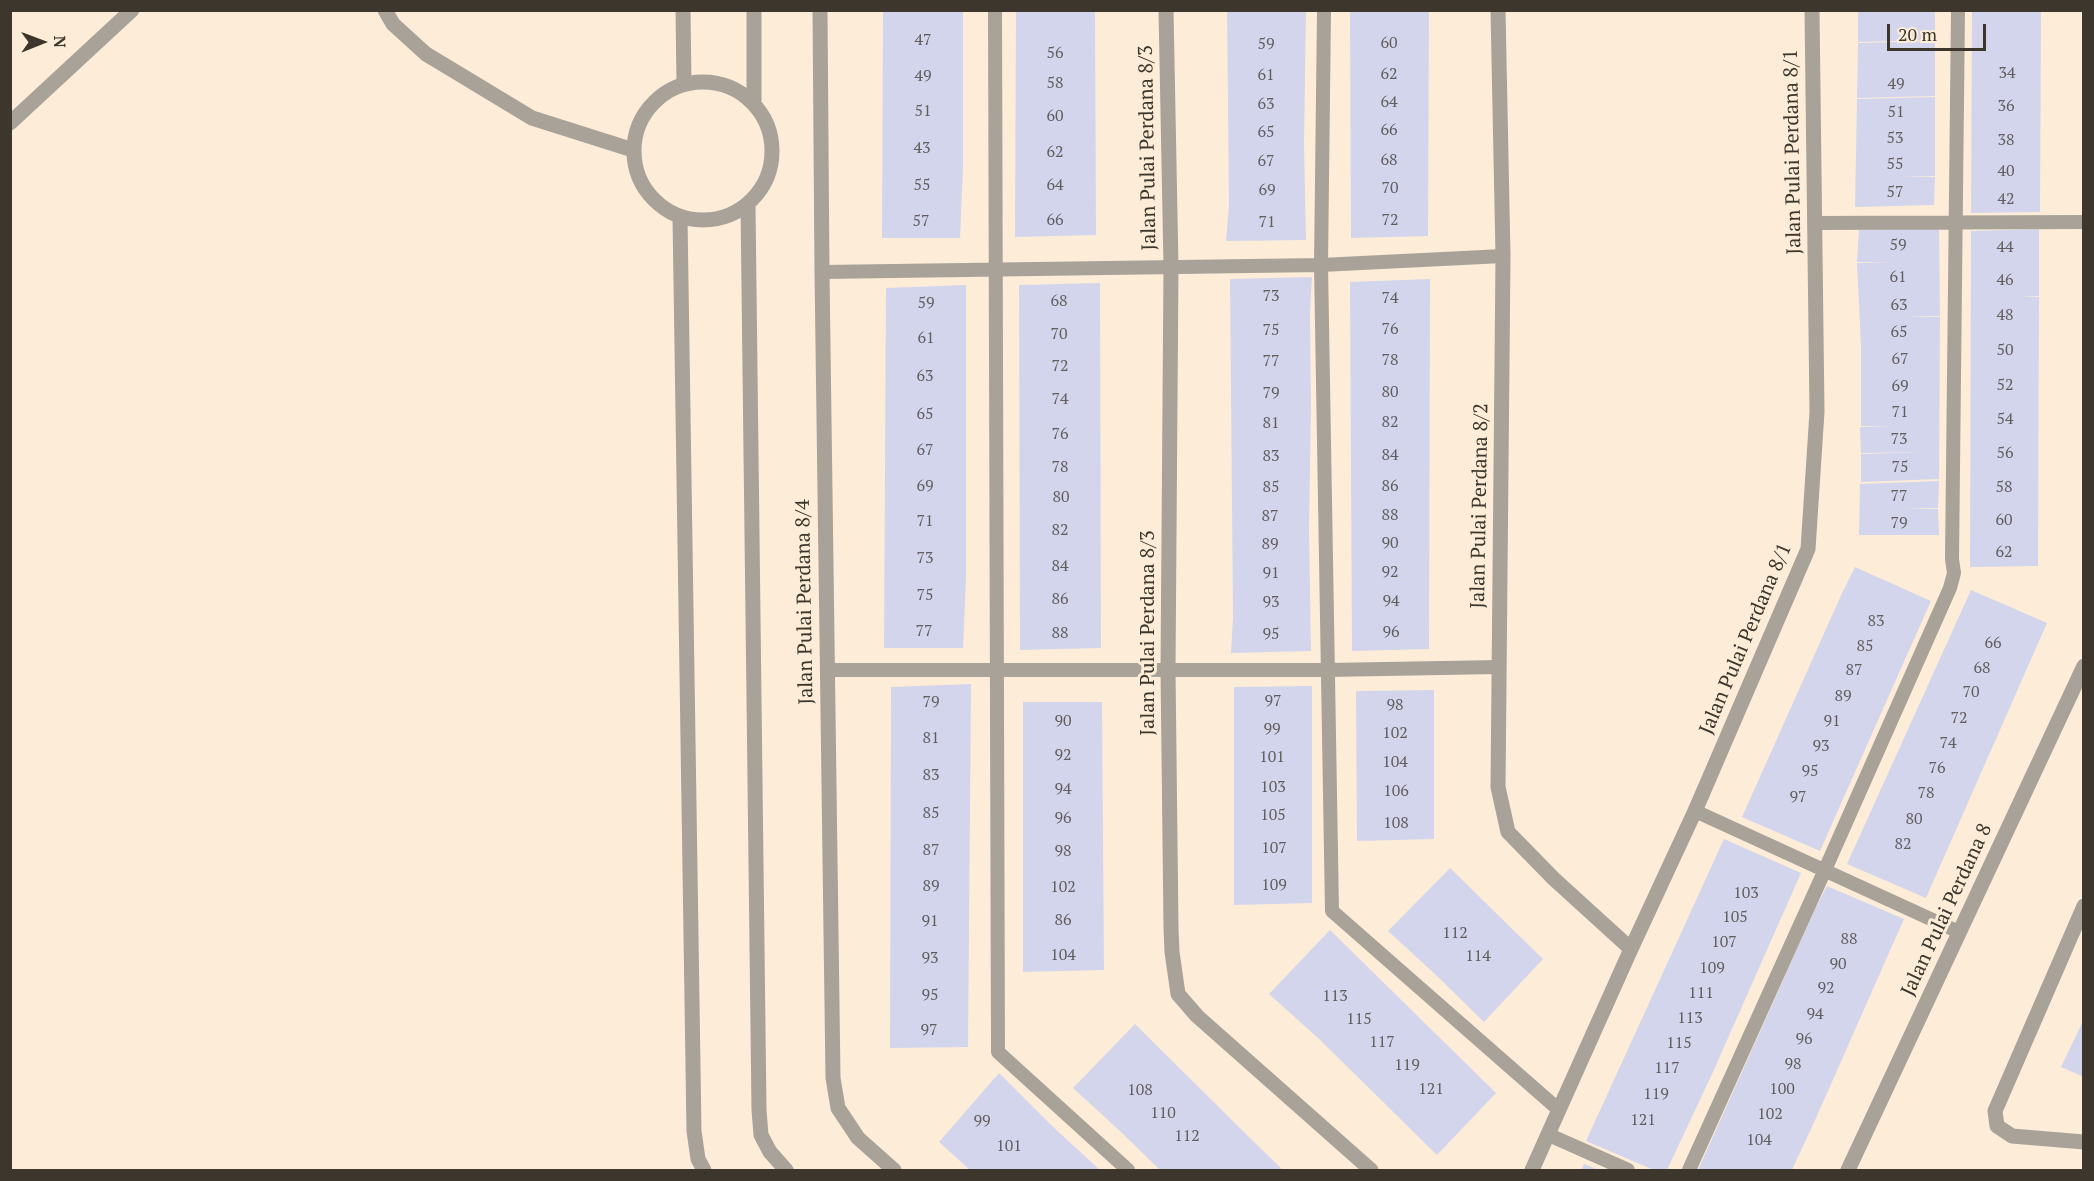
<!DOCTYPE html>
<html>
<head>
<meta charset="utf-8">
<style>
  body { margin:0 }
  #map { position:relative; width:2094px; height:1181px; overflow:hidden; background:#fdedd8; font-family:"PT Serif",serif }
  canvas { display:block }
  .frame { position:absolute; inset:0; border:12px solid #3c362d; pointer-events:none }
  .north { position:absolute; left:12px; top:12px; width:60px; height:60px; -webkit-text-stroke:4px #fdedd8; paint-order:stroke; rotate:89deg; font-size:16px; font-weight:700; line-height:24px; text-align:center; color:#3c362d }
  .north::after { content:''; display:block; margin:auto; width:21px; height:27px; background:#3c362d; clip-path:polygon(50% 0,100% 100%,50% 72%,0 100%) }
  .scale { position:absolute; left:1887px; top:24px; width:99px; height:27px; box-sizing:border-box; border:3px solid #3c362d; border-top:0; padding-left:8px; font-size:18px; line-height:21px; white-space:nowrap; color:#3c362d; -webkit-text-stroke:4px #fdedd8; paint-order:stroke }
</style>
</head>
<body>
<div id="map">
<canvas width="2094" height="1181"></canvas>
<div class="frame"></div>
<div class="north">N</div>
<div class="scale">20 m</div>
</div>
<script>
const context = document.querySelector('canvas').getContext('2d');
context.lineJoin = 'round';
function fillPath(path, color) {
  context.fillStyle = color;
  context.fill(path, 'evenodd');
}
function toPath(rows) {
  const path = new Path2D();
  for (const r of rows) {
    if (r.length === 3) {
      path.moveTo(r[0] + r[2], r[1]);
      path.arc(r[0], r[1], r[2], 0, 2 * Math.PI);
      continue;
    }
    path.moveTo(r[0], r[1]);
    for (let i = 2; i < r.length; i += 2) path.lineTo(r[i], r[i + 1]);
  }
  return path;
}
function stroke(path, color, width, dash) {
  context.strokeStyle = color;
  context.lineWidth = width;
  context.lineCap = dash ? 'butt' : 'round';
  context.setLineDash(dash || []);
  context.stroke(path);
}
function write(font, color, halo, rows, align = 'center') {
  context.font = font + ' "PT Serif",serif';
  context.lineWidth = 6;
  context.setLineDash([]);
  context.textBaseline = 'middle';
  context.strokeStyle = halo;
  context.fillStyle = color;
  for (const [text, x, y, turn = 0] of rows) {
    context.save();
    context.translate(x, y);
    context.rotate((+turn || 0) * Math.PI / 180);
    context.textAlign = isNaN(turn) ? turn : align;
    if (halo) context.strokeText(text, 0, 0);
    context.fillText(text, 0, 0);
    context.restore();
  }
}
fillPath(toPath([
  [883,10,963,10,963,168,960,238,882,238],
  [1016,10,1095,10,1096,235,1015,237],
  [1227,10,1306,10,1304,144,1306,240,1226,241,1229,205],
  [1350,10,1429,10,1428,236,1351,238],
  [1858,10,1935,10,1935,40,1858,42],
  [1972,10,2041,10,2040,212,1971,213],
  [1935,41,1935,96,1857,98,1858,43],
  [1935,97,1935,176,1899,177,1935,177,1934,205,1855,207,1857,99],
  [1939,227,1940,316,1904,317,1940,317,1939,479,1861,482,1861,454,1921,452,1861,453,1860,427,1895,426,1861,426,1861,346,1857,263,1893,262,1857,262,1859,230],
  [2039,229,2039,296,2020,297,2039,297,2038,566,1970,567,1971,231],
  [1312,277,1310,313,1311,408,1309,530,1311,651,1231,653,1233,617,1230,279],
  [1430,279,1429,649,1352,651,1350,282],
  [1100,283,1101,648,1020,650,1019,285],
  [966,285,966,578,963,648,884,648,886,288],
  [1939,481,1938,508,1902,509,1938,509,1939,535,1859,535,1860,484],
  [1855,567,1931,601,1820,851,1742,817,1843,591],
  [1971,590,2047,623,1926,898,1847,864],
  [971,684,968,1047,890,1048,891,687],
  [1312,686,1312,903,1234,905,1234,687],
  [1434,690,1434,839,1357,841,1356,691],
  [1023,702,1102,702,1104,970,1023,972],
  [1724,839,1801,873,1713,1072,1667,1170,1654,1170,1586,1141],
  [1450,868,1543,959,1484,1022,1437,976,1388,931],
  [1827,886,1904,919,1816,1118,1792,1170,1698,1170,1815,909],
  [1330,930,1496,1093,1437,1155,1318,1038,1269,994],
  [2084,1019,2084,1077,2061,1067],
  [1135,1024,1253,1141,1283,1170,1160,1170,1122,1133,1073,1088],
  [999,1073,1051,1125,1100,1170,970,1170,939,1142],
  [1584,1164,1599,1170,1581,1170]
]), '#d3d5ed');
stroke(toPath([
  [995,10,998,1052,1128,1170],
  [1324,10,1321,265,1332,911,1559,1110],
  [1815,223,2084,222],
  [822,272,1321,265,1503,256],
  [827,670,1327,670,1499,667],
  [1695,811,1959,932],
  [1549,1135,1628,1170],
  [1689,1170,1824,872,1950,588,1954,573,1952,559,1958,10]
]), '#a8a299', 14);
stroke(toPath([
  [385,10,393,24,426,54,532,118,633,150],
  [820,10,822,272,833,1078,838,1108,858,1138,894,1170],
  [1166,10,1171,266,1168,669,1171,928,1172,952,1178,994,1197,1016,1371,1170],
  [1498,10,1503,256,1498,787,1508,832,1554,879,1631,949],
  [10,123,132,10],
  [2084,906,1995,1111,1997,1126,2012,1136,2084,1142],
  [1532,1170,1631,949,1695,811,1808,549,1817,412,1812,10],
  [1848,1170,2084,666]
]), '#a8a299', 15);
stroke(toPath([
  [683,10,684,84],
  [754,10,754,104],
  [703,151,69],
  [748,205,759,1110,761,1135,770,1152,786,1170],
  [680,217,694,1131,698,1159,704,1170]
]), '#a8a299', 15);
write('16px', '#625e5d', null, [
  ["47",923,40],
  ["60",1389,43],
  ["59",1266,44],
  ["56",1055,53],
  ["34",2007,73],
  ["62",1389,74],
  ["61",1266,75],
  ["49",923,76],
  ["58",1055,83],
  ["49",1896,84],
  ["64",1389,102],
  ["63",1266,104],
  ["36",2006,106],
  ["51",923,111],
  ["51",1896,112],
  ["60",1055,116],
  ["66",1389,130],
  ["65",1266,132],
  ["53",1895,138],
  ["38",2006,140],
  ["43",922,148],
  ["62",1055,152],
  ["68",1389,160],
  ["67",1266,161],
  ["55",1895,164],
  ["40",2006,171],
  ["55",922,185],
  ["64",1055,185],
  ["70",1390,188],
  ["69",1267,190],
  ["57",1895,192],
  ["42",2006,199],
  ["66",1055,220],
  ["72",1390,220],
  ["57",921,221],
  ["71",1267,222],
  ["59",1898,245],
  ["44",2005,247],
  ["61",1898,277],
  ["46",2005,280],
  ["73",1271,296],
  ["74",1390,298],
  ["68",1059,301],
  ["59",926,303],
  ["63",1899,305],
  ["48",2005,315],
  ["76",1390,329],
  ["75",1271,330],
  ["65",1899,332],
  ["70",1059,334],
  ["61",926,338],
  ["50",2005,350],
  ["67",1900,359],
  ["78",1390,360],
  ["77",1271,361],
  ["72",1060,366],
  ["63",925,376],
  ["52",2005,385],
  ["69",1900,386],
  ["80",1390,392],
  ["79",1271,393],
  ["74",1060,399],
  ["71",1900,412],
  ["65",925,414],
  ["54",2005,419],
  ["82",1390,422],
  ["81",1271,423],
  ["76",1060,434],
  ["73",1899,439],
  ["67",925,450],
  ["56",2005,453],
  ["84",1390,455],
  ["83",1271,456],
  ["78",1060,467],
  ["75",1900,467],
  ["69",925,486],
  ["86",1390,486],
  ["85",1271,487],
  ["58",2004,487],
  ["77",1899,496],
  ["80",1061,497],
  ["88",1390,515],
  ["87",1270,516],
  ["60",2004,520],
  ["71",925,521],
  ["79",1899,523],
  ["82",1060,530],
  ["90",1390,543],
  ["89",1270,544],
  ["62",2004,552],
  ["73",925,558],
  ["84",1060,566],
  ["92",1390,572],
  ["91",1271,573],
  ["75",925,595],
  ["86",1060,599],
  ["94",1391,601],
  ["93",1271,602],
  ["83",1876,621],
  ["77",924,631],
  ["96",1391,632],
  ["88",1060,633],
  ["95",1271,634],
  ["66",1993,643],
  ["85",1865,646],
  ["68",1982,668],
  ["87",1854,670],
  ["70",1971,692],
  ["89",1843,696],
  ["97",1273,701],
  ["79",931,702],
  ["98",1395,705],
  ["72",1959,718],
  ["90",1063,721],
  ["91",1832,721],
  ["99",1272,729],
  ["102",1395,733],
  ["81",931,738],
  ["74",1948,743],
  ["93",1821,746],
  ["92",1063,755],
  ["101",1272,757],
  ["104",1395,762],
  ["76",1937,768],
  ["95",1810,771],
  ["83",931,775],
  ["103",1273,787],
  ["94",1063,789],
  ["106",1396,791],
  ["78",1926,793],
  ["97",1798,797],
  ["85",931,813],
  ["105",1273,815],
  ["96",1063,818],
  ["80",1914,819],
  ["108",1396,823],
  ["82",1903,844],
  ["107",1274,848],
  ["87",931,850],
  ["98",1063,851],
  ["109",1274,885],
  ["89",931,886],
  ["102",1063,887],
  ["103",1746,893],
  ["105",1735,917],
  ["86",1063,920],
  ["91",930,921],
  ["112",1455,933],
  ["88",1849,939],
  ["107",1724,942],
  ["104",1063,955],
  ["114",1478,956],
  ["93",930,958],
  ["90",1838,964],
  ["109",1712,968],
  ["92",1826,988],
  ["111",1701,993],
  ["95",930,995],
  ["113",1335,996],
  ["94",1815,1014],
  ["113",1690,1018],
  ["115",1359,1019],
  ["97",929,1030],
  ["96",1804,1039],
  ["117",1382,1042],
  ["115",1679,1043],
  ["98",1793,1064],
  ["119",1407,1065],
  ["117",1667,1068],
  ["121",1431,1089],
  ["100",1782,1089],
  ["108",1140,1090],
  ["119",1656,1094],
  ["110",1163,1113],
  ["102",1770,1114],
  ["121",1643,1120],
  ["99",982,1121],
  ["112",1187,1136],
  ["104",1759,1140],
  ["101",1009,1146]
]);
write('20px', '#3c362d', '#fdedd8', [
  ["Jalan Pulai Perdana 8/3",1148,148,-91],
  ["Jalan Pulai Perdana 8/1",1793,152,-91],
  ["Jalan Pulai Perdana 8/2",1480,506,-89],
  ["Jalan Pulai Perdana 8/4",805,602,-91],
  ["Jalan Pulai Perdana 8/3",1148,633,-90],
  ["Jalan Pulai Perdana 8/1",1746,639,-67],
  ["Jalan Pulai Perdana 8",1947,910,-65]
]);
</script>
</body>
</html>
